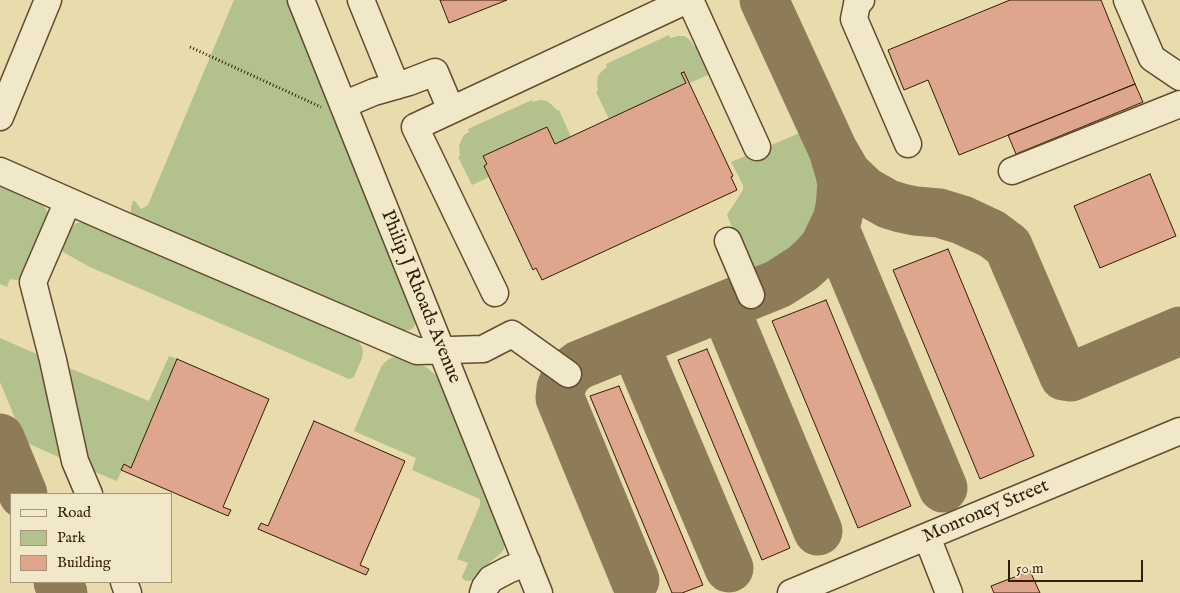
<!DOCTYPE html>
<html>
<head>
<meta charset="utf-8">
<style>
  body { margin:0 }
  #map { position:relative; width:1180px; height:593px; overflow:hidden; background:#e8dbac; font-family:"IM FELL English",serif }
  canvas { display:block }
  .legend { position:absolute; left:10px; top:493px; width:162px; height:90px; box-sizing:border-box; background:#f0e8c9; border:1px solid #a5967b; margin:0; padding:6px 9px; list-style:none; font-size:15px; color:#341c05 }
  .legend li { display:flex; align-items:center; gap:10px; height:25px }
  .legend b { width:25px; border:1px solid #a5967b }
  .scale { position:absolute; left:1008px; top:560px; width:135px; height:22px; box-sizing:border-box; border:2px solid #341c05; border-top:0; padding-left:6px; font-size:15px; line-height:18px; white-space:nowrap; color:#341c05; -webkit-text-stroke:4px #f0e8c9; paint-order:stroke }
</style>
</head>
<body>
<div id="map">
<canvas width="1180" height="593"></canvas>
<ul class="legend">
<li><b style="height:6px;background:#f0e8c9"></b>Road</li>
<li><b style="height:14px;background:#b3c18c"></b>Park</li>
<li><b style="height:14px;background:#dea68d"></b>Building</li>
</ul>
<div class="scale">50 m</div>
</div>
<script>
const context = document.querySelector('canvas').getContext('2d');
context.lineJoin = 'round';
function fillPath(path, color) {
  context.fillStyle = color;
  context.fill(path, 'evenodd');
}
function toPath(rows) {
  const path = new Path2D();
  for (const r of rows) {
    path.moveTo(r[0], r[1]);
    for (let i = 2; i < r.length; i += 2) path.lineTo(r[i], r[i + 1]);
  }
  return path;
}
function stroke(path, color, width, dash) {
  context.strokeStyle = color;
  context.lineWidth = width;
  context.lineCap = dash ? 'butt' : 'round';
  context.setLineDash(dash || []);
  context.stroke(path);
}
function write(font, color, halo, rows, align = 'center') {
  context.font = font + ' "IM FELL English",serif';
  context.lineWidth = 4.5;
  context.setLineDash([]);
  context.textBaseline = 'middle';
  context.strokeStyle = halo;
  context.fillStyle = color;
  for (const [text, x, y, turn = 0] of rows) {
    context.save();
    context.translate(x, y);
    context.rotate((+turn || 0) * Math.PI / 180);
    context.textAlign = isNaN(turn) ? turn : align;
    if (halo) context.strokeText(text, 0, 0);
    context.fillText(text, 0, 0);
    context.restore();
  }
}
fillPath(toPath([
  [234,0,291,0,415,316,416,322,414,327,410,330,401,331,133,215,131,212,131,207,133,201,135,201,141,209,148,205],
  [669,35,670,38,678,36,684,36,690,40,694,46,696,45,710,74,690,83,684,72,682,74,686,83,609,119,596,92,598,91,597,84,598,76,602,71,607,67,606,64],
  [532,100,533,102,540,100,547,101,552,105,557,110,559,110,571,137,555,144,547,127,484,156,487,164,489,177,472,185,458,157,460,156,459,145,464,135,469,132,468,129],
  [802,132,814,161,816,161,821,173,823,186,823,200,821,214,815,227,807,240,796,252,787,260,771,268,761,269,754,267,748,263,745,259,727,215,743,190,743,185,731,162],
  [0,184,41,202,47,211,48,216,21,279,16,280,10,279,7,287,0,284],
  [82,222,87,222,356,337,362,347,363,352,362,358,354,377,349,379,90,267,63,252,61,248,69,229,77,223],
  [0,338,41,356,63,459,25,442,0,382],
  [169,356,177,359,131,468,124,465,117,481,83,467,62,365,149,401],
  [394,357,405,358,426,367,438,377,443,385,505,541,504,549,501,553,475,575,472,580,469,581,464,580,462,577,468,563,457,559,480,505,480,499,412,470,416,458,354,431,381,367,384,363,389,359]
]), '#b3c18c');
stroke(toPath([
  [764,0,833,150,847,174,865,191,888,204,901,208,915,211,939,213,962,220,992,234,1008,246,1064,376,1071,377,1180,331],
  [834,227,943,488],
  [724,306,818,531],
  [634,343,729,568],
  [0,438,23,494],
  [635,580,560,398,561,388,565,378,571,371,579,365,778,284,803,268,815,257,824,247,837,220,840,207,842,184,840,174,833,150],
  [58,582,63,593]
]), '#8e7c58', 49);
const building = toPath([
  [440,0,507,0,449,23,440,0],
  [1010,0,1101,0,1135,84,959,155,928,80,904,90,888,50,1010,0],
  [684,72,733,176,731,177,737,190,542,280,536,268,533,270,484,166,487,164,483,156,547,127,555,144,686,83,681,73,684,72],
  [1135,84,1143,102,1016,154,1008,135,1135,84],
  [1150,174,1176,236,1100,268,1074,206,1150,174],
  [948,249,1034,456,980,479,893,270,948,249],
  [826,300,911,506,858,528,772,321,826,300],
  [707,349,790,548,762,560,678,360,707,349],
  [177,359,269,399,223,507,231,510,228,516,121,470,124,464,131,468,177,359],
  [619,386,703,585,682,593,672,593,590,396,619,386],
  [314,421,405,461,360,565,369,569,366,575,258,529,261,523,268,526,314,421],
  [1030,571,1040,593,994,593,991,586,1030,571]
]);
fillPath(building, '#dea68d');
stroke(building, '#341c05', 1);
const minor = toPath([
  [301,0,539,593],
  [361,0,396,86],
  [690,0,757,147],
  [861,0,857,4,854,19,908,144],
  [1127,0,1152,58,1180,77],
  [343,105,374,92,409,82,435,72,451,110],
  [0,117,48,0],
  [0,171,116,222,417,351,483,349,512,334,568,374],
  [1012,171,1180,104],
  [68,201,33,282,53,360,75,461,89,494],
  [728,241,751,295],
  [495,293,415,127,687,0],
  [927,537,949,593],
  [124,582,128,593],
  [483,593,485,587,491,579,508,570,527,562],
  [791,593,1180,431]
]);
stroke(minor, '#614c2f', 29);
stroke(toPath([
  [190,47,321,107]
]), '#341c05', 3, [1, 2.5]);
stroke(minor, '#f0e8c9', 26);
write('19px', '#341c05', '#f0e8c9', [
  ["Philip J Rhoads Avenue",420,297,68],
  ["Monroney Street",986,512,-23]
]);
</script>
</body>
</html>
